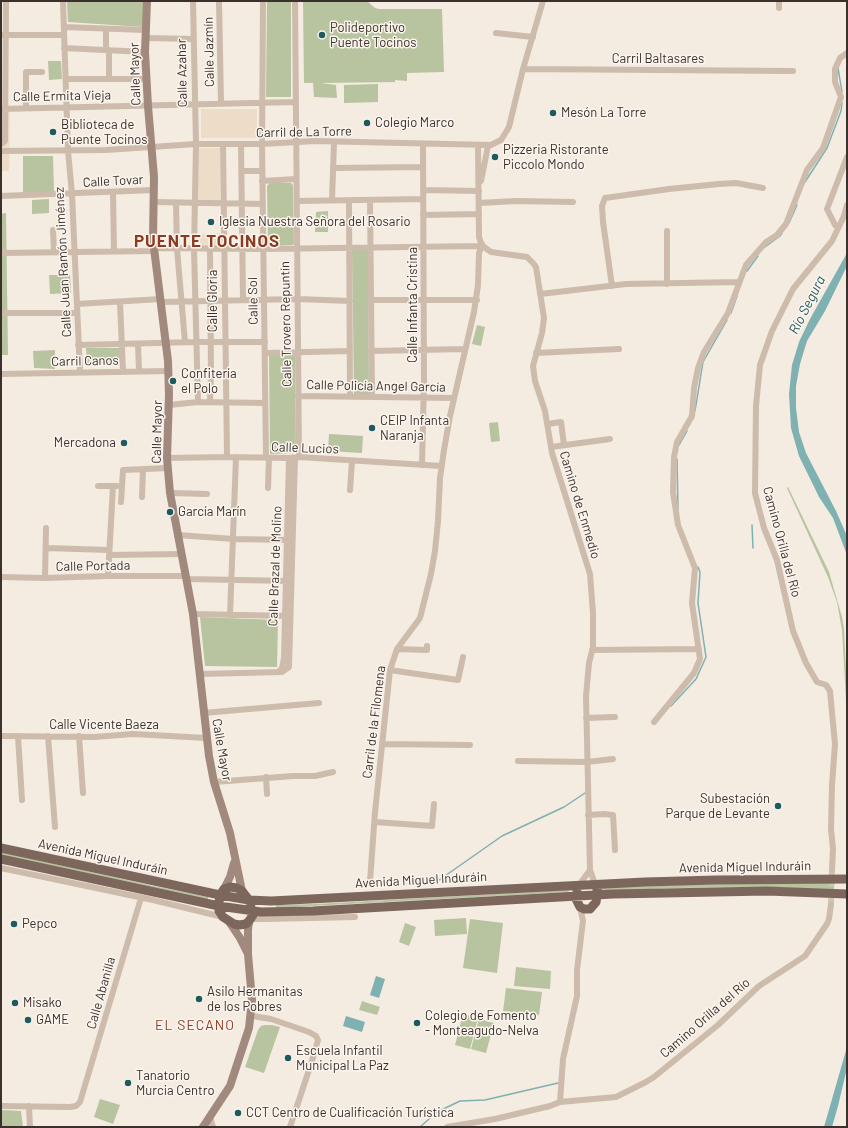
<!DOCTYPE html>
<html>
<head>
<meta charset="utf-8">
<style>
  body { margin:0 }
  #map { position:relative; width:848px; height:1128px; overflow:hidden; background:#f4ebe1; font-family:Barlow,sans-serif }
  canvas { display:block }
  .frame { position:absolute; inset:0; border:2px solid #3b302b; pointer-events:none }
</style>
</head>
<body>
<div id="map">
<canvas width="848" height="1128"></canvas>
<div class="frame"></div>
</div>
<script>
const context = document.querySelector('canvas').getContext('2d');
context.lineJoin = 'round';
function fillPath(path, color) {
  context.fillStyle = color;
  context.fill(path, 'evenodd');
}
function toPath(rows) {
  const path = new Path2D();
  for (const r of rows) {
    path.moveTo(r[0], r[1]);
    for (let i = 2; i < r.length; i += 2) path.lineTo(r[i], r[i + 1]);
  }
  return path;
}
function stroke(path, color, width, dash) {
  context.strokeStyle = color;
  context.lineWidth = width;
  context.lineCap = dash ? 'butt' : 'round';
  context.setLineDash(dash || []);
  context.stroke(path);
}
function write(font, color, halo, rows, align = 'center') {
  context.font = font + ' Barlow,sans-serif';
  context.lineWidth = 3;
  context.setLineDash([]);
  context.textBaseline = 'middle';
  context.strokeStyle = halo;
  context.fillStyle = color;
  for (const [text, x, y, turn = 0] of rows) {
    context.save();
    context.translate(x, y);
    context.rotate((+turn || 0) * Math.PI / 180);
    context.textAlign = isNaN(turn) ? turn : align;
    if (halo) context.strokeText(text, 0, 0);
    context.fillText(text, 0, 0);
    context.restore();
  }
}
fillPath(toPath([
  [67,1,144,1,143,27,68,22],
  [267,1,291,1,291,97,266,97],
  [303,1,367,1,375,8,379,9,442,9,444,72,407,73,407,81,395,80,395,82,321,83,336,85,337,98,314,97,313,83,304,83],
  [48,61,61,61,62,79,49,80],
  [378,84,378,102,344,103,344,85],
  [23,156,53,156,54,193,23,194],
  [270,183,291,183,293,185,294,244,293,245,269,246,268,244,267,186],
  [49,199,49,213,32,214,32,200],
  [328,211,328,232,315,232,316,212],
  [6,213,8,355,1,355,1,214],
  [352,250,368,250,369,394,354,394],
  [49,275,70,275,71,293,50,294],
  [477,325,485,327,481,346,472,344],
  [86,348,120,348,121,363,87,363],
  [55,350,55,369,34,368,33,351],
  [295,353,296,453,270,454,269,354],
  [498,422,500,441,491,442,489,423],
  [329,434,363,436,362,453,328,451],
  [788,487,829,572,842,617,844,629,847,692,847,803,846,700,842,630,837,602,828,577,787,488],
  [200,617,278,620,277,667,205,666],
  [1,852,154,886,208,897,208,901,1,856],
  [834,883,834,890,772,887,676,888,600,891,600,887,722,884],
  [568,890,569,892,276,908,276,905,315,904],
  [466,918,467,934,435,936,434,920],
  [470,919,503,923,497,973,463,968],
  [405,923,416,927,409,946,399,942],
  [516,967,551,971,550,989,514,986],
  [506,988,542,992,539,1015,503,1011],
  [362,1001,380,1007,377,1015,359,1010],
  [463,1014,478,1018,470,1049,455,1045],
  [479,1019,494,1023,486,1053,471,1049],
  [265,1025,272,1025,280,1027,264,1073,245,1067,258,1030,261,1026],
  [100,1099,120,1105,113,1124,94,1117],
  [1,1110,21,1111,23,1127,1,1127]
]), '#b8c4a0');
fillPath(toPath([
  [10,108,9,171,1,171,2,109],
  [201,109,257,109,257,138,201,138],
  [197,148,220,148,220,201,198,201],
  [224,233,224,249,194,249,195,234]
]), '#ecdcc8');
fillPath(toPath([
  [847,253,847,266,825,311,807,341,800,364,796,386,796,408,799,432,806,453,836,511,847,536,847,555,833,518,819,497,799,456,791,428,789,394,792,365,799,342,810,319],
  [376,976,385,979,379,998,370,995],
  [346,1016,365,1022,362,1032,343,1026],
  [847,1047,847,1068,838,1106,832,1127,824,1127]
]), '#7fb0b2');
stroke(toPath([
  [838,68,842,92],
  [805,182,827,148,841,111,842,103],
  [789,223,797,205],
  [765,247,780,236,782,233],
  [747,271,758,256],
  [731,313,737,296],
  [695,411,703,362,727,320],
  [679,445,687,431],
  [677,459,678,509],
  [752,525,753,548],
  [671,706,696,679,706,657,698,603,700,572,698,567],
  [432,885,502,836,564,807,585,793],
  [420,1127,437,1112,460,1101,485,1100,558,1083]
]), '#7fb0b2', 1.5);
stroke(toPath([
  [831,904,832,870]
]), '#cfc6bd', 6, [6, 3]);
stroke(toPath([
  [63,1,68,151,72,194,80,372],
  [193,1,196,144,194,249,198,402],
  [219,1,221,103],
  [263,1,262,144,266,458],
  [295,1,299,457],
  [779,8,779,1],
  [64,27,145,30],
  [496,33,533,37],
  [1,35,64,35],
  [145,38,193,39],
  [64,48,145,52],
  [106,50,106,29],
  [109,50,109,79],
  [523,69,793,71],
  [66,79,146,79],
  [26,108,26,72,42,72],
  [1,109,295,102],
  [1,144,5,141,6,1],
  [223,144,227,457],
  [241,144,243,300],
  [478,146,479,237,481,243,484,247,491,252,527,257,533,263,536,267,544,318,542,333,533,366,535,381,545,411,552,453,590,574,593,613,593,647,589,663,586,696,590,870,595,884],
  [1,151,106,150,196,144,262,144,315,141,491,145,501,140,509,127,523,69,543,1],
  [333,168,423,167],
  [242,171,262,171],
  [262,181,296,179],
  [481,181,488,146],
  [423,190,479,191],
  [113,192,114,251],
  [1,196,154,190],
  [332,200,334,142],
  [349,200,350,396],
  [370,200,372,396],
  [297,201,423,199],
  [154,202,263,204],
  [176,203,177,249,185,342],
  [479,203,516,201,573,202],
  [423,215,479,214],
  [838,227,835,225,827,209,847,157],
  [53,230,54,252],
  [667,231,667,284],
  [154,248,263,249,481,246],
  [1,253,154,251],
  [612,286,603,222,602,206,605,198,669,189,719,184,736,183,763,188],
  [540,294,626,284,739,282],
  [371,300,477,300],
  [120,302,123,372],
  [162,302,297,299,350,301],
  [77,304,161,299],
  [1,313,77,313],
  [138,344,139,371],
  [78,345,196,342,265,342],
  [371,351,465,349],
  [265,353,350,351],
  [536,353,619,349],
  [1,374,169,371],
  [298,396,454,398],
  [210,402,211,376,210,249],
  [169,405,198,402,265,403],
  [548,424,561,422,564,445],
  [551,447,610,439],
  [167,458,227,457,289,458,299,457,441,466],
  [422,465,424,381,423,145],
  [98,486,117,486],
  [268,488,269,458],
  [350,490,352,461],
  [170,493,207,494],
  [142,497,143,469],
  [121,502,123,470,168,468],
  [177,535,234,539,291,540],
  [46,548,109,550],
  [109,555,182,554],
  [108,576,113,486],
  [1,577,45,578,108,576,186,576],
  [45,578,46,528],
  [187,579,290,581],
  [193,614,289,616],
  [230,615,236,457],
  [397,649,427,650,427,646],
  [592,650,699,649],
  [390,670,458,680,463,657],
  [278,672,282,668,284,658,289,458],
  [200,674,282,672,289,667,295,458],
  [203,713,319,703],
  [586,718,615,717],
  [654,722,694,673,700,659,692,603,695,568,678,525,673,492,674,457,677,442,692,416,694,388,698,368,704,352,728,313,746,265,766,242,777,235,786,224,807,170,823,148,841,97,835,82,835,69,840,58,847,53],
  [1,736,94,737,133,734,206,738],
  [18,736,22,800],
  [48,736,55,827],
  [79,736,83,793],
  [382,744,470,745],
  [518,761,587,762,613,759],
  [266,777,267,794],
  [214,782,293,776,315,776,333,772],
  [588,815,604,814,613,815,615,850],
  [375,822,432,826,434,804],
  [1,868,153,900,223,917],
  [832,870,833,849,831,829,832,785,835,744,830,691,826,685,817,682,806,663,793,631,777,560,764,528,755,493,756,406,760,365,772,331,793,289,832,241,844,216,847,205],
  [370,881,375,812,390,670,397,649,420,618,431,574,435,551,438,521,440,478,444,450,450,416,474,312,478,285,479,253,482,245],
  [579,885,590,870],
  [251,919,266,919,355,917],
  [252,1016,271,1019,309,1032,316,1036,318,1040,312,1061,290,1127],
  [560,1102,563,1059,577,996,577,970,583,921,580,907],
  [1,1106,70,1107,76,1106,80,1102,141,898],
  [29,1106,30,1127],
  [211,1115,211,1121,213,1127],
  [447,1127,495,1119,550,1106,560,1102,616,1097,646,1082,654,1077,718,1025,759,986,805,956,827,924,829,919,831,904]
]), '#cdbbac', 6);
stroke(toPath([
  [147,1,145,52,148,106,154,177,153,240,168,361,169,395,167,458,170,493,193,614,209,756,214,782,230,833,242,891],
  [224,889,230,877,234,863],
  [228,920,240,938,247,952],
  [203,1127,230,1086,249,1028,252,1000,248,954,248,930,249,921]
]), '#a18a7d', 8);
stroke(toPath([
  [1,848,220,895,249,900,271,901,645,882,717,880,847,879],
  [1,859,219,906,261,912,313,911,613,894,767,891,847,894],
  [230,887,237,888,242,891,249,900,253,915,249,921,246,924,239,925,234,924,223,917,219,911,219,903,220,895,224,889,230,887],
  [577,892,576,899,580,907,584,909,590,909,596,902,597,895,597,889]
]), '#7d675c', 9);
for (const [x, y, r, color] of [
  [322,35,4,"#1f5a5e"],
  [553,113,4,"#1f5a5e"],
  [367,123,4,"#1f5a5e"],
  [53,132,4,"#1f5a5e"],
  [495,157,4,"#1f5a5e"],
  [211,222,4,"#1f5a5e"],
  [173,381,4,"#1f5a5e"],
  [372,428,4,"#1f5a5e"],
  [124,443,4,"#1f5a5e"],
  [170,512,4,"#1f5a5e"],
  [778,806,4,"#1f5a5e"],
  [14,924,4,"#1f5a5e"],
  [199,999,4,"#1f5a5e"],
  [15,1003,4,"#1f5a5e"],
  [28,1020,4,"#1f5a5e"],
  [417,1023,4,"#1f5a5e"],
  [288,1058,4,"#1f5a5e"],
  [128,1083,4,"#1f5a5e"],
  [238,1113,4,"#1f5a5e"]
]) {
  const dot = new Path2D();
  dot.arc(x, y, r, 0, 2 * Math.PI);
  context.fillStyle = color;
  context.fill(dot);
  stroke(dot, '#fbf5ee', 1.5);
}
write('13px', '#3b302b', '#fbf5ee', [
  ["Polideportivo",330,28],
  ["Puente Tocinos",330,43],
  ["Mesón La Torre",561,113],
  ["Colegio Marco",375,123],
  ["Biblioteca de",61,125],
  ["Puente Tocinos",61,140],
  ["Pizzeria Ristorante",503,150],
  ["Piccolo Mondo",503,165],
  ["Iglesia Nuestra Señora del Rosario",219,222],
  ["Confitería",181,374],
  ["el Polo",181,389],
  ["CEIP Infanta",380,421],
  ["Naranja",380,436],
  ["Mercadona",116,443,"right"],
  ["García Marín",178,512],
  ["Subestación",770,799,"right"],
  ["Parque de Levante",770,814,"right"],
  ["Pepco",22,924],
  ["Asilo Hermanitas",207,992],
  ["de los Pobres",207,1007],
  ["Misako",23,1003],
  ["Colegio de Fomento",425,1016],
  ["- Monteagudo-Nelva",425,1031],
  ["GAME",36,1020],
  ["Escuela Infantil",296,1051],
  ["Municipal La Paz",296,1066],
  ["Tanatorio",136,1076],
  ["Murcia Centro",136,1091],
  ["CCT Centro de Cualificación Turística",246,1113]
], 'left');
write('13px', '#3b302b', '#fbf5ee', [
  ["Calle Jazmín",209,52,-91],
  ["Carril Baltasares",658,59],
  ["Calle Azahar",182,73,-91],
  ["Calle Mayor",135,74,-92],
  ["Calle Ermita Vieja",62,96,-1],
  ["Carril de La Torre",304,132,-1],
  ["Calle Tovar",113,181,-3],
  ["Calle Juan Ramón Jiménez",63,262,-93],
  ["Calle Gloria",213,301,-90],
  ["Calle Sol",253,301,-91],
  ["Calle Infanta Cristina",413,305,-90],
  ["Calle Trovero Repuntín",286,324,-91],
  ["Carril Canos",85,361,-1],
  ["Calle Policía Angel García",376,386,1],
  ["Calle Mayor",157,432,-89],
  ["Calle Lucios",305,448,2],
  ["Camino de Enmedio",580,505,73],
  ["Camino Orilla del Río",782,542,75],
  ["Calle Portada",93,566,-1],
  ["Calle Brazal de Molino",275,566,-88],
  ["Carril de la Filomena",374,722,-83],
  ["Calle Vicente Baeza",104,725],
  ["Calle Mayor",222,750,80],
  ["Avenida Miguel Induráin",103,857,12],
  ["Avenida Miguel Induráin",745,867,-1],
  ["Avenida Miguel Induráin",421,880,-3],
  ["Calle Abanilla",101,993,-74],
  ["Camino Orilla del Río",705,1018,-41]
]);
write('italic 14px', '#1f5a5e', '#fbf5ee', [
  ["Río Segura",807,305,-63]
]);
context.letterSpacing = '1px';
write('14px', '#8c3b22', '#fbf5ee', [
  ["EL SECANO",195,1025]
]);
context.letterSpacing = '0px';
context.letterSpacing = '1px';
write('bold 17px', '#8c3b22', '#fbf5ee', [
  ["PUENTE TOCINOS",207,241]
]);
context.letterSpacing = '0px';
</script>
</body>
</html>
